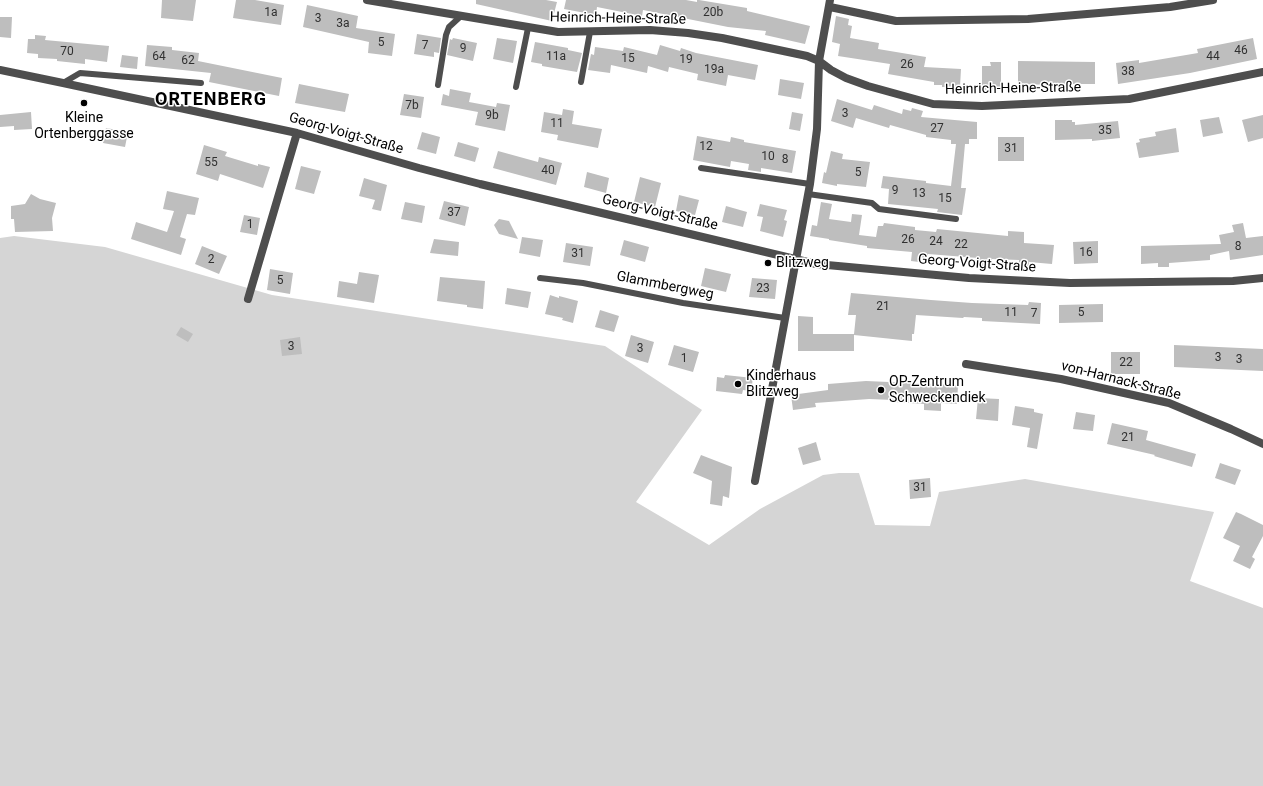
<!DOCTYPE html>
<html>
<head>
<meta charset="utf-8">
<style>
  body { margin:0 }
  canvas { display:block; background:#fff }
</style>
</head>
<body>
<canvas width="1263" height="786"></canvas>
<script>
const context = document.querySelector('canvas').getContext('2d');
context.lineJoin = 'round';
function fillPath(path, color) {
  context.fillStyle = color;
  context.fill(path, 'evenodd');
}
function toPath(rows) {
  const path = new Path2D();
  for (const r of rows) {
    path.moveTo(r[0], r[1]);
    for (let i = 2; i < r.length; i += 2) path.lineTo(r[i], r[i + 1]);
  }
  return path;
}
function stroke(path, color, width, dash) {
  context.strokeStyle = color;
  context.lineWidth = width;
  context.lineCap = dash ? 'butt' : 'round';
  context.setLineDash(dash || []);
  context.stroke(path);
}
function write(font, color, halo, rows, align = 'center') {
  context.font = font + ' Roboto,sans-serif';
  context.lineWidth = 3;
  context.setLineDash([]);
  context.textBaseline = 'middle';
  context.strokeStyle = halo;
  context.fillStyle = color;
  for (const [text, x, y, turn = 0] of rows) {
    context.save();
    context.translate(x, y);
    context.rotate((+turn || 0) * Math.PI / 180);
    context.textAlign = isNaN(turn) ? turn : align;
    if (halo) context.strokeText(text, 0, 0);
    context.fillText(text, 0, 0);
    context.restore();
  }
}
fillPath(toPath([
  [14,236,105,247,272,295,605,346,702,410,636,502,709,545,760,509,823,475,839,473,859,473,875,525,930,526,939,492,1025,479,1214,512,1190,581,1263,608,1263,786,0,786,0,238]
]), '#d5d5d5');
fillPath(toPath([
  [162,0,196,0,193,21,161,18],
  [236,0,255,0,284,5,281,25,233,18],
  [476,0,546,0,557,2,552,21,476,4],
  [566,0,686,0,697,2,697,0,699,0,747,8,747,11,810,26,805,44,765,35,766,31,728,27,643,10,642,16,597,7,596,15,564,9],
  [307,5,358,16,356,28,395,34,392,56,368,53,369,42,303,27],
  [836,16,849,19,848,25,852,26,850,38,879,43,878,49,926,57,924,67,961,69,960,87,942,87,942,85,934,85,934,82,888,74,890,64,838,56,840,44,832,42],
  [0,17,12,17,11,38,0,37],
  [417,34,441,38,439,53,434,52,434,57,414,54],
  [35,35,46,36,45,40,109,46,107,62,85,59,85,64,57,61,57,59,38,58,38,54,27,53,28,39,35,39],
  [453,38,477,43,473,61,447,55,450,39,452,40],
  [497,38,517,41,513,63,493,59],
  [1253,38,1257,59,1190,73,1118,84,1116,63,1139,60,1139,63,1198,53,1197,49],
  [535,42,568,48,568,50,582,53,577,72,542,66,542,64,531,62],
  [147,45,172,47,172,50,199,53,198,61,282,78,279,96,209,82,211,73,145,66],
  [660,45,680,51,681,48,696,53,758,65,755,80,728,75,726,86,697,80,698,74,669,67,668,72,648,66,647,73,611,65,610,73,588,70,591,54,594,55,595,47,623,51,624,47,657,55],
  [122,55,138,57,137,69,120,67],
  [1018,61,1095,62,1095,84,1055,84,1055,85,1018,84],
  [990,62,1001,62,1001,89,982,90,982,66,991,66],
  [780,79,804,83,801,99,778,95],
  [299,84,349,94,345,112,295,103],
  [450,89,471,93,469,102,496,107,497,103,510,105,505,131,475,125,478,112,441,105,443,94,449,96],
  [404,94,424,97,421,118,400,115],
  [837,99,872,110,874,105,902,114,903,109,911,111,912,108,923,111,921,117,977,122,977,139,969,139,969,144,965,144,961,188,966,188,962,215,937,212,938,209,888,204,889,189,881,188,883,176,926,181,926,183,951,186,956,144,951,144,951,140,926,137,926,135,890,125,889,128,856,118,853,128,831,121],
  [563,109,574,111,572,124,602,129,598,148,557,140,558,135,541,132,544,112,562,115],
  [31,112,32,129,14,130,14,126,0,127,0,115],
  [792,112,803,114,800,131,789,129],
  [1263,115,1263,138,1248,142,1242,120],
  [1219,117,1223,133,1203,137,1200,120],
  [1055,120,1072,120,1072,122,1075,122,1075,125,1118,121,1120,138,1092,141,1092,139,1055,140],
  [106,128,128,132,125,147,103,143],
  [1176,128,1179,152,1139,158,1136,143,1140,142,1139,139,1156,136,1155,132],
  [422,132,440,137,436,154,417,149],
  [697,136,730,142,731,137,744,140,744,142,796,151,792,173,761,168,761,172,748,170,749,164,731,161,730,167,693,160],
  [998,137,1024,137,1024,161,998,161],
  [458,142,479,148,475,162,454,156],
  [204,145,227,152,225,156,258,166,258,164,270,167,263,188,220,174,218,181,196,174],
  [498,151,538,162,539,157,562,163,556,185,493,168],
  [831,151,843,154,842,159,870,162,866,187,837,184,837,186,822,183,824,172,826,173],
  [301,166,321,171,314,194,295,189],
  [587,172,609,178,606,193,584,187],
  [640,177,661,183,655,207,634,202],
  [364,178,387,185,381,211,372,209,375,200,359,196],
  [167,191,199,198,195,215,187,214,180,237,186,239,181,255,131,239,136,222,167,232,174,211,163,209],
  [31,194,40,199,56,203,52,218,53,231,15,232,14,219,11,219,11,206,25,204],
  [679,195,699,200,695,215,676,211],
  [444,201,469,207,465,226,439,219],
  [405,202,425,206,422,223,401,219],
  [821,202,832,204,829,219,851,222,852,214,862,215,859,235,876,237,878,226,883,226,884,223,915,227,915,230,936,232,937,229,1008,236,1008,231,1024,232,1024,243,1054,245,1052,264,1029,262,1029,269,1019,268,1019,260,992,259,991,268,977,267,978,258,928,254,927,263,911,261,912,252,867,248,867,246,829,240,829,239,810,236,812,225,817,226],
  [760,204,787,210,784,220,787,221,783,237,760,231,763,217,757,216],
  [726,206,747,212,743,227,722,222],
  [244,215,260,218,257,235,240,232],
  [499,219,509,221,518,239,499,234,494,225],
  [1243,223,1246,238,1263,236,1263,255,1230,260,1229,251,1210,255,1210,260,1169,263,1169,267,1158,267,1158,263,1141,264,1141,246,1221,244,1219,235,1234,232,1232,225],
  [522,237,543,240,540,257,519,253],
  [434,239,459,242,458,256,430,253],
  [624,240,649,247,645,262,620,255],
  [1098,241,1098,263,1074,264,1073,242],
  [566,243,593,247,590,266,563,262],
  [202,246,227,256,219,274,195,264],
  [705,268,731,274,726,292,701,286],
  [270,269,293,273,290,294,267,290],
  [359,272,379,275,374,303,337,297,339,281,357,284],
  [440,277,485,281,483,309,467,307,467,305,437,301],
  [752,278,777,280,775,299,749,297],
  [507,288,531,292,528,308,505,304],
  [851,293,931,300,972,303,1028,305,1029,302,1041,303,1040,324,982,321,982,318,964,317,963,318,916,315,914,334,912,334,912,341,854,335,854,351,798,351,798,316,813,317,813,334,854,334,856,315,848,315],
  [550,295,559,298,559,296,578,301,573,323,562,320,563,318,545,314],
  [1103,304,1103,322,1059,323,1059,305],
  [600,310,619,316,614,332,595,327],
  [181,327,193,334,188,342,176,335],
  [631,335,654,342,648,363,625,356],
  [300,337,302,354,282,356,280,340],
  [674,345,699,352,693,372,668,365],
  [1174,345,1263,349,1263,371,1174,367],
  [1111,352,1140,352,1140,374,1111,374],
  [725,375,753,378,751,391,743,390,742,394,716,391,717,377,724,378],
  [866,381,958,385,957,404,941,403,941,411,924,410,924,404,893,402,893,400,869,399,815,403,816,407,793,410,791,395,828,390,828,384],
  [978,398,999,399,998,421,976,419],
  [1015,406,1034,409,1034,412,1043,414,1037,449,1027,447,1030,428,1012,425],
  [1076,412,1095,415,1093,431,1073,429],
  [1112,423,1148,431,1146,440,1196,454,1192,467,1154,456,1155,455,1107,444],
  [816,442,821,460,803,465,798,448],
  [701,455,732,467,729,498,723,496,722,506,710,504,712,481,693,473],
  [1220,463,1241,470,1235,485,1215,478],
  [930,478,931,497,910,499,909,480],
  [1236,512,1241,514,1263,525,1263,536,1252,557,1255,559,1250,569,1233,561,1240,546,1223,538]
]), '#bebebe');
stroke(toPath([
  [581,82,590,32],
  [63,83,80,73,201,83],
  [438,85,446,35,449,27,461,16],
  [516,87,528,28],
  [701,168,810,184],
  [808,194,872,203,879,209,956,219],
  [540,278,583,283,683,303,785,318]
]), '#4e4e4e', 6);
stroke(toPath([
  [367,0,558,32,650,30,688,33,722,38,807,56,819,61,831,70,846,78,868,86,933,104,982,106,1129,99,1263,72],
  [830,7,896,21,1028,19,1170,7,1213,0],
  [0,70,63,83,297,133,419,168,480,184,816,264,969,278,1070,283,1233,281,1263,278],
  [248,299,297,133],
  [966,364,1061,379,1169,403,1231,429,1263,444],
  [755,481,810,184,817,129,819,61,830,0]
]), '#4e4e4e', 8);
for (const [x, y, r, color] of [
  [84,103,4,"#000"],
  [768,263,4,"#000"],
  [738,384,4,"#000"],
  [881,390,4,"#000"]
]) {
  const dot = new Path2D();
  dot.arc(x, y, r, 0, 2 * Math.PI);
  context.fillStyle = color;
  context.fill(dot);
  stroke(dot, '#fff', 1.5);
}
write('12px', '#303030', null, [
  ["1a",271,13],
  ["20b",713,13],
  ["3",318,19],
  ["3a",343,24],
  ["5",381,43],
  ["7",425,46],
  ["9",463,49],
  ["46",1241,51],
  ["70",67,52],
  ["64",159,57],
  ["11a",556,57],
  ["44",1213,57],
  ["15",628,59],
  ["19",686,60],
  ["62",188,61],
  ["26",907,65],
  ["19a",714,70],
  ["38",1128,72],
  ["7b",412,106],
  ["3",845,114],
  ["9b",492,116],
  ["11",557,124],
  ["27",937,129],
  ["35",1105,131],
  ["12",706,147],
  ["31",1011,149],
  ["10",768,157],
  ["8",785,160],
  ["55",211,163],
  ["40",548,171],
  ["5",858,173],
  ["9",895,191],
  ["13",919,194],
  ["15",945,199],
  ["37",454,213],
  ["1",250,225],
  ["26",908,240],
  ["24",936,242],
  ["22",961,245],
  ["8",1238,247],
  ["16",1086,253],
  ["31",578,254],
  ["2",211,260],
  ["5",280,281],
  ["23",763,289],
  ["21",883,307],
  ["11",1011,313],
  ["5",1081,313],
  ["7",1034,314],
  ["3",291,347],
  ["3",640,349],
  ["3",1218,358],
  ["1",684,359],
  ["3",1239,360],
  ["22",1126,363],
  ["21",1128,438],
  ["31",920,488]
]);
write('14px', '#000', '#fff', [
  ["Heinrich-Heine-Straße",618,19,1],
  ["Heinrich-Heine-Straße",1013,89,-1],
  ["Georg-Voigt-Straße",346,134,16],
  ["Georg-Voigt-Straße",660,213,13],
  ["Georg-Voigt-Straße",977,264,4],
  ["Glammbergweg",665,286,11],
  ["von-Harnack-Straße",1121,381,14]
]);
write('14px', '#000', '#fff', [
  ["Kleine",84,118,"center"],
  ["Ortenberggasse",84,134,"center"],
  ["Blitzweg",776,263],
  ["Kinderhaus",746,376],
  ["Blitzweg",746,392],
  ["OP-Zentrum",889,382],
  ["Schweckendiek",889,398]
], 'left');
context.letterSpacing = '1px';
write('bold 18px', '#000', '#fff', [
  ["ORTENBERG",211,100]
]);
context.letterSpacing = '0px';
</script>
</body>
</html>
